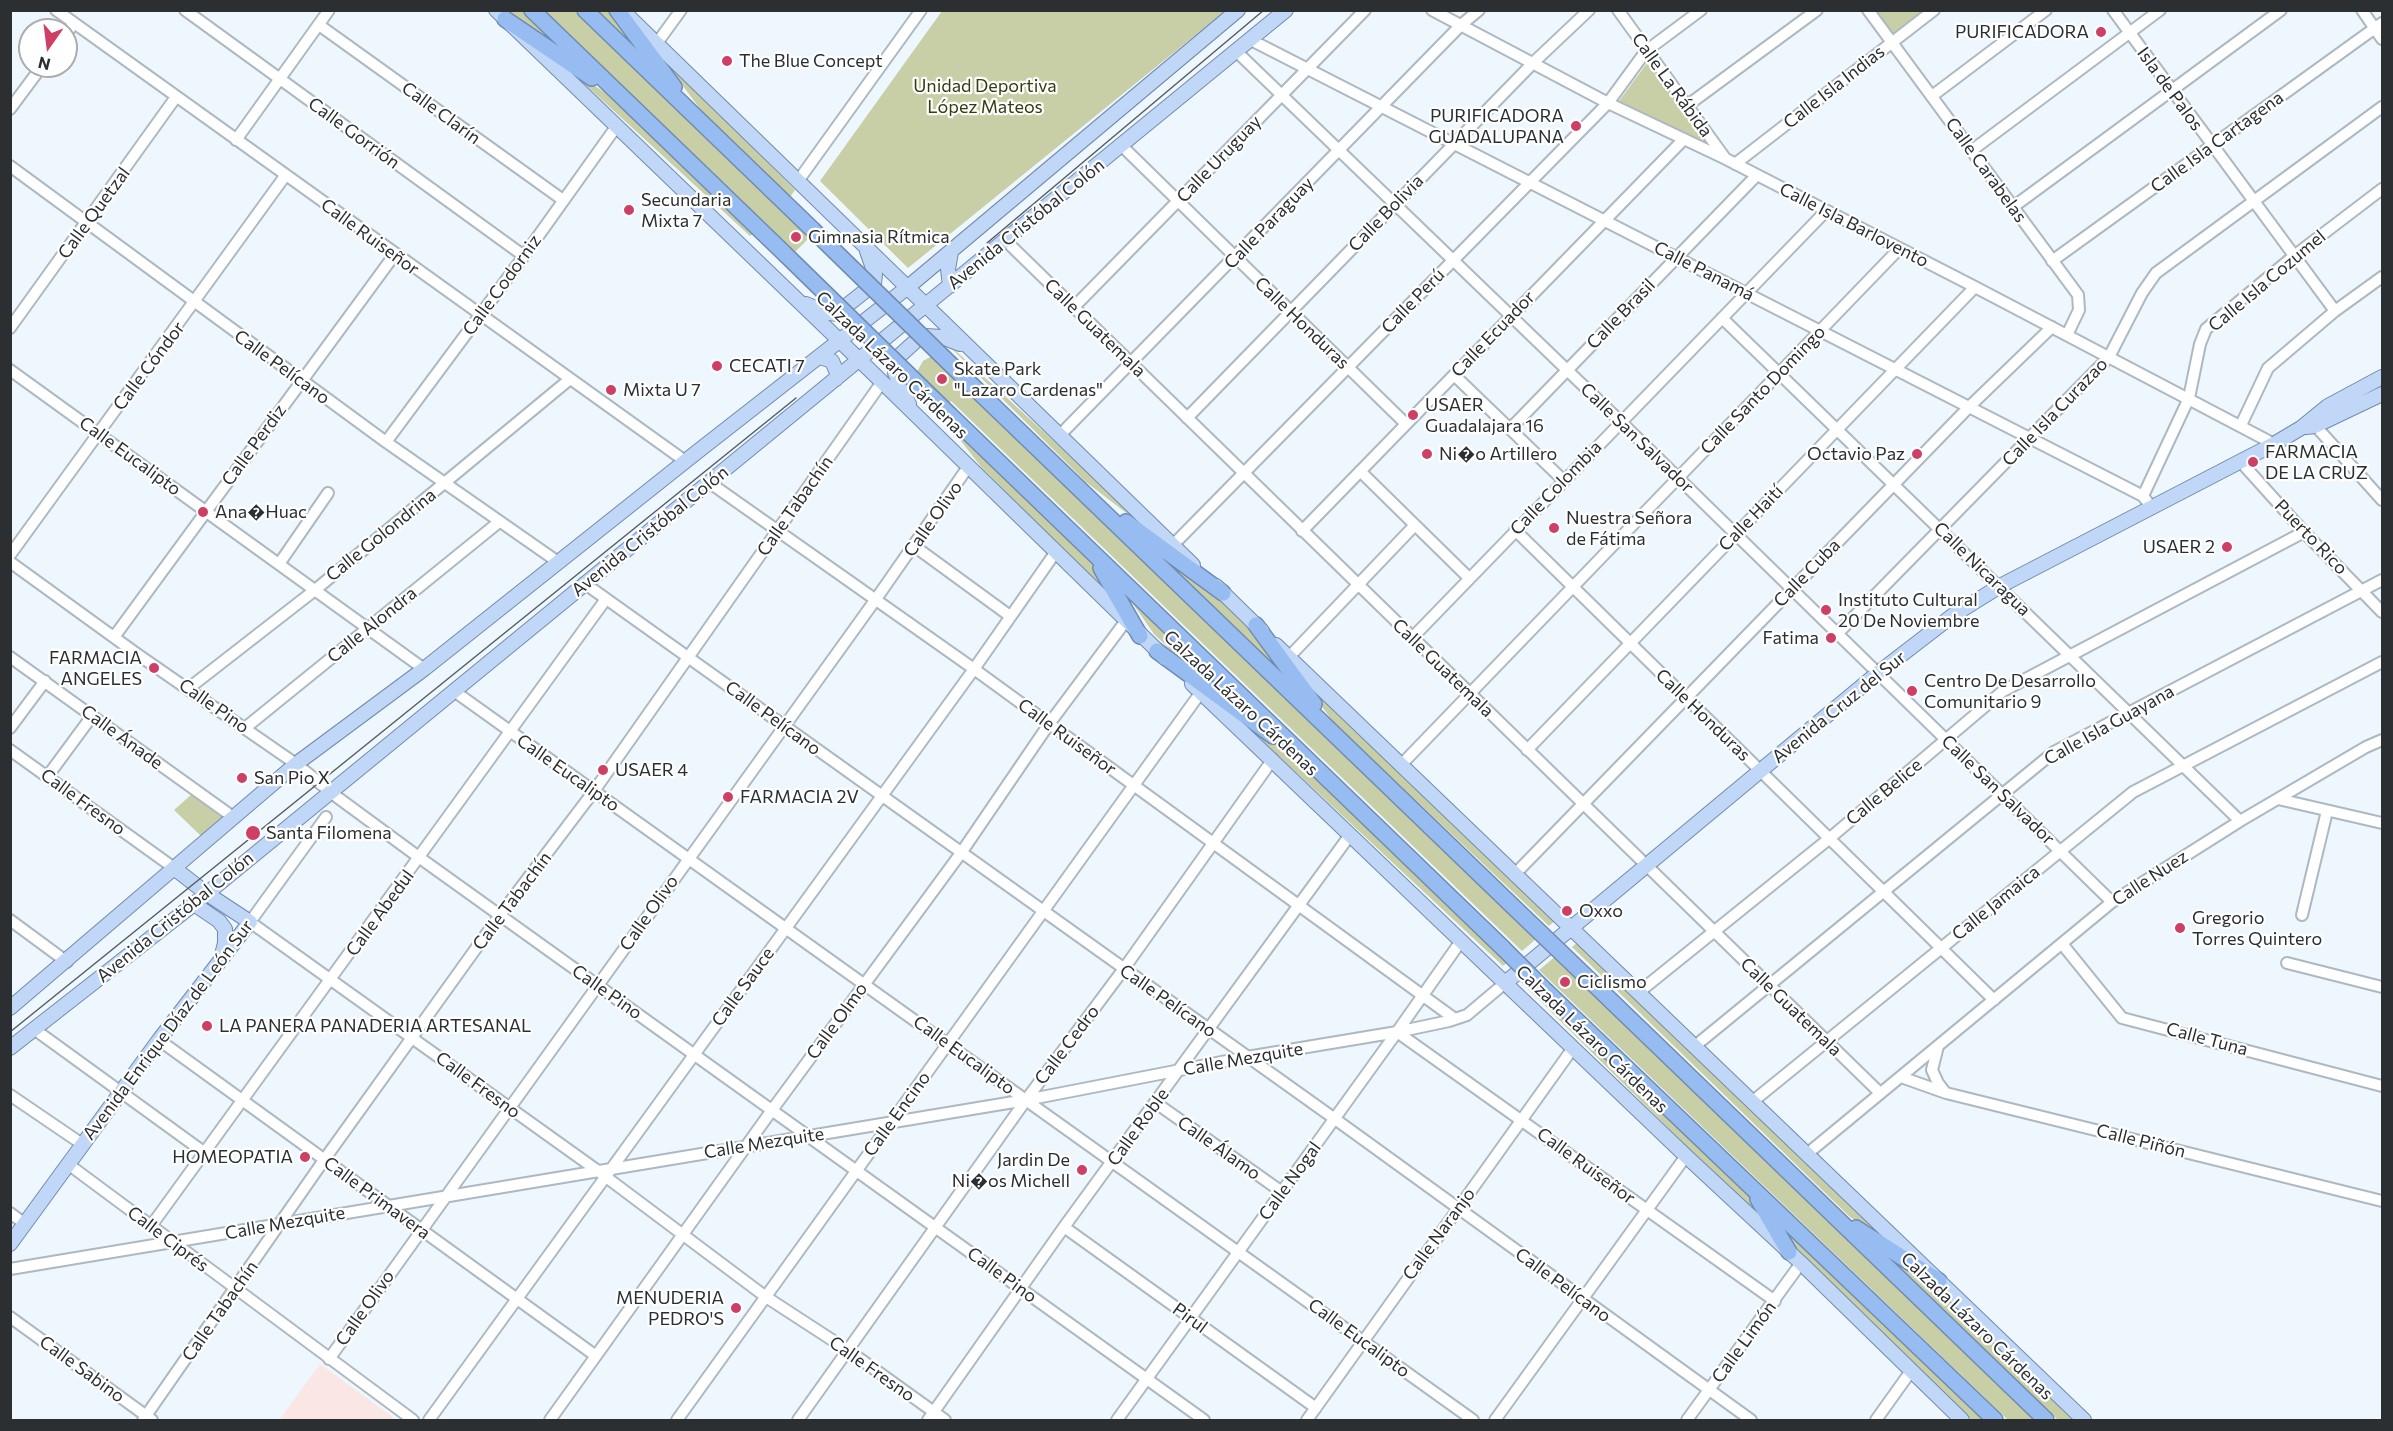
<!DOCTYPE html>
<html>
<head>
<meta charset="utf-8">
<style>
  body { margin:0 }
  #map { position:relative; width:2393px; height:1431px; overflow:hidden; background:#eef7fe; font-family:Commissioner,sans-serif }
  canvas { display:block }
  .frame { position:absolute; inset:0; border:12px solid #2b2f32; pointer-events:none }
  .north { position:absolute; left:18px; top:18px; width:60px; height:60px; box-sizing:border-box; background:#fff; border:2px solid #aaacad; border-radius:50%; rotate:194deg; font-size:16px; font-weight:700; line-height:24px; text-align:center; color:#2b2f32 }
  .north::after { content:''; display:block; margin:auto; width:21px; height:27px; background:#ce3f65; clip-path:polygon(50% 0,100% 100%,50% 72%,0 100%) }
</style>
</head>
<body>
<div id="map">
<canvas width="2393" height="1431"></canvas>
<div class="frame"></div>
<div class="north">N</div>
</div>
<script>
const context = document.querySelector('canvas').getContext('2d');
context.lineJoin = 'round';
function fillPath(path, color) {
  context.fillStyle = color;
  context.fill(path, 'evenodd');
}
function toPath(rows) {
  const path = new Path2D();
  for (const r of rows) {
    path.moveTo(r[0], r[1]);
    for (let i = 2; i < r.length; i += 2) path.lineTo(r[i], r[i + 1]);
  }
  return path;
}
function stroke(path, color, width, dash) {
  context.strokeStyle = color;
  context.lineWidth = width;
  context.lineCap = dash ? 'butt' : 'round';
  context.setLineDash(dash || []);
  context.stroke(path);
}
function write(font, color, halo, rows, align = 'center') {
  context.font = font + ' Commissioner,sans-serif';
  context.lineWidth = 4.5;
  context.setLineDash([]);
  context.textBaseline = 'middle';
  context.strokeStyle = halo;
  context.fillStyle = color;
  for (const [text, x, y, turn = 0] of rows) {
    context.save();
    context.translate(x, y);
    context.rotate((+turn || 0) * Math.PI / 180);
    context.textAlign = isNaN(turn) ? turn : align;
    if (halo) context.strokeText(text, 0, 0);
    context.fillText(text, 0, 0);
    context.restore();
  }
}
fillPath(toPath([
  [320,1364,393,1417,390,1420,279,1420]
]), '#fbe6e6');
fillPath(toPath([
  [509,11,525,11,581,65],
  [542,11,575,11,810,237,794,253],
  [594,11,610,11,656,72],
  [942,11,942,10,1225,11,908,268,820,181],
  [1874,11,1927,11,1894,36],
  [658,53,795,190,790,197,707,118],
  [1647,63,1707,144,1619,101],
  [564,65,622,104,755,232,750,236],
  [933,330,1164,542,1086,482],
  [946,348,974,376,962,390,964,388,1536,939,1522,951,951,401,940,411,911,382,923,361],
  [936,409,1089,558,1108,594,982,468],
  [1152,546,1224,598,1251,624,1294,686],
  [1115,578,1254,713,1201,679,1154,634],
  [1288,661,1556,920,1549,926,1334,723],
  [1235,715,1321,776,1508,962,1503,966],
  [192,794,223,816,201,836,174,810],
  [1579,941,1908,1256,1850,1217,1572,947],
  [1556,956,2036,1420,2008,1420,1539,970],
  [1526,977,1742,1181,1768,1227,1520,981],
  [1770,1207,1991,1420,1972,1420,1794,1250],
  [1875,1243,1937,1285,2078,1420,2058,1420]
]), '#c8cfa6');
const minor = toPath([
  [56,10,685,461],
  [185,10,524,256],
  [1432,10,1608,103,1726,159,1975,287,2274,444],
  [1618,10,1725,158],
  [1868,10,2078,295,2079,310,2067,335],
  [2113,10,2335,311],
  [2362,10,2382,39],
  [319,25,563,200],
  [66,34,74,23],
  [1251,40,2143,496,2152,508],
  [657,43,681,10],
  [1237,52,1621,422,2112,902],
  [1932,96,2046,10],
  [1688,105,1817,10],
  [10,109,42,66],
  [236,140,329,10],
  [1122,146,1406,424],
  [1971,151,2160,10],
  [1735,164,1934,10],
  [10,166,386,442,558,562],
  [798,181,921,10],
  [2013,207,2281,10],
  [1006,241,1880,1093],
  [2052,261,2382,23],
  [1073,308,1365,10],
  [1722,318,2240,821],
  [10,328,176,97],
  [10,370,424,669],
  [1454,375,1563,480],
  [1187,418,1534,62,1589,10],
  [2312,422,2382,500],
  [2241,425,2268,368,2335,311,2382,277],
  [1510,429,1757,175],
  [1059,436,1461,25,1479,10],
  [386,442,524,256,616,127],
  [2240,461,2304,532,2382,612],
  [1360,471,1469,578],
  [710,483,974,669,1455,1019],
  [2143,496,2189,398,2200,344,2206,329,2294,256,2382,189],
  [1515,530,1994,1000],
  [1302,531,1684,139],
  [1173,545,1608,103,1646,51,1701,10],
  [914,546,1010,616],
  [10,555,285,176],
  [10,562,137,654,296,764,337,797,420,858,1204,1420],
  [279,564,328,493],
  [584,583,1335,1119,1751,1420],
  [1838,633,2109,357,2142,293,2156,273,2382,107],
  [114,637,395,254],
  [1412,638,1826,211],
  [10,657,233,817],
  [1289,657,1415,525],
  [189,688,315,590,570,379],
  [454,691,1473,1420],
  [10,728,45,681],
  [245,728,499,522],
  [10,750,174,868],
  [1527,750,1975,287],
  [1401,765,1899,249],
  [47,777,92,716],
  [2278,799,2382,823],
  [326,817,250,922,598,1171,766,1297,849,1351,945,1420],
  [1515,874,1969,407,2052,327],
  [2302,915,2327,811],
  [10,920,67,962],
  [2063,945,2122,1018,2382,1086],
  [2287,963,2382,987],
  [1639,992,1830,838,2003,691,2304,532],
  [34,1029,205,1153],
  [1397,1032,1775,1301],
  [159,1040,596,1356],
  [1695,1046,2054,752,2382,580],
  [1938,1046,1932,1070,1938,1083,1945,1092],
  [1901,1077,1946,1093,2382,1201],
  [10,1095,82,1144],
  [1752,1102,2133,792,2382,662],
  [1156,1103,1282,1192],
  [1807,1154,2112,902,2240,821,2366,747,2382,740],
  [68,1164,413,1420],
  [10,1213,25,1224],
  [151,1226,606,599],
  [1064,1227,1316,1408],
  [10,1269,1026,1100,1247,1057,1397,1032,1449,1021,1467,1015,1505,983],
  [10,1317,152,1420],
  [329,1359,876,599,968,467],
  [143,1420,324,1160,500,915,594,791,882,382],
  [429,1420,974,669,1055,553],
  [550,1420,772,1110,961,853,1049,724,1125,622],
  [677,1420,1201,692],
  [798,1420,1026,1100,1123,970,1273,759],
  [928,1420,1064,1227,1350,835],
  [1117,1420,1397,1032,1461,941],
  [1307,1420,1573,1048],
  [1495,1420,1686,1156],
  [1687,1420,1801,1263],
  [1876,1420,1911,1371]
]);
const major = toPath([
  [496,10,840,341,1165,658],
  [624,12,1193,565],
  [950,286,948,269,951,252],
  [806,304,825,312,836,314,874,284,875,274,867,251],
  [820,357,832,361,837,373,836,379],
  [909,404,895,373,897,358,919,338,926,336,942,337,960,344],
  [2306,427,2315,426,2382,394],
  [1216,586,1262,631],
  [1276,645,2084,1420],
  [1192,684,1686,1156,1801,1263,1962,1420],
  [194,904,219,921,225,929,225,943,222,955],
  [1505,983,1878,673,1952,616,2000,586,2274,444,2301,428,2328,406,2382,377],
  [10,1008,296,764,424,669,697,452,908,287,1238,10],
  [10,1048,194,904,1286,10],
  [10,1244,159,1040,250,922,206,893,174,868]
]);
const highway = toPath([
  [532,10,785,254],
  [585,10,813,230],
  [617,10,674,87],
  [505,19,592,78],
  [981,394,1525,918],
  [951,416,1503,948],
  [1126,522,1223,593],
  [1101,568,1140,636],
  [1256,625,1314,704],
  [1157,651,1273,736],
  [1574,965,2046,1420],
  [1546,991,1995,1420],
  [1758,1199,1789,1252],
  [1856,1228,1939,1281]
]);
stroke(minor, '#aeb8c1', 14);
stroke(major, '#718baf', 16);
stroke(highway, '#718baf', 18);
stroke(minor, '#fff', 10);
stroke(major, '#c0d7f7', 14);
stroke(highway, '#96bcf2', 15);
stroke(toPath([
  [987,243,1264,10],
  [10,1032,796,398]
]), '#585d61', 1.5);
const highwayBridge = toPath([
  [813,230,981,394],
  [785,254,951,416],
  [1525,918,1574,965],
  [1503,948,1546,991]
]);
stroke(highwayBridge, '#718baf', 18, []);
stroke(highwayBridge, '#96bcf2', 15);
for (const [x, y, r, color] of [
  [2101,32,6,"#ce3f65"],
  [727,61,6,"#ce3f65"],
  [1576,126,6,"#ce3f65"],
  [629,210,6,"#ce3f65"],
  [796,237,6,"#ce3f65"],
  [717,366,6,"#ce3f65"],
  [942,379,6,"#ce3f65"],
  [611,390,6,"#ce3f65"],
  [1413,415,6,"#ce3f65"],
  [1427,454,6,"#ce3f65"],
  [1917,454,6,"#ce3f65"],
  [2253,462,6,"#ce3f65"],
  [203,512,6,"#ce3f65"],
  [1554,528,6,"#ce3f65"],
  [2227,547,6,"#ce3f65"],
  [1826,610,6,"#ce3f65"],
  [1831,638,6,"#ce3f65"],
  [154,668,6,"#ce3f65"],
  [1912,691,6,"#ce3f65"],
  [603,770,6,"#ce3f65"],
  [242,778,6,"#ce3f65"],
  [728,797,6,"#ce3f65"],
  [253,833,8,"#ce3f65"],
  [1567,911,6,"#ce3f65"],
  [2180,928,6,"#ce3f65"],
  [1565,982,6,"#ce3f65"],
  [207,1026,6,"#ce3f65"],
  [305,1157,6,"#ce3f65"],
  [1082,1170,6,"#ce3f65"],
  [736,1308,6,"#ce3f65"]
]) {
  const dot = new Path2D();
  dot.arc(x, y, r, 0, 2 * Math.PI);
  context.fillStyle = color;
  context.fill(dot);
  stroke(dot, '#fff', 2);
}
write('18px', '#2b2f32', '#fff', [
  ["PURIFICADORA",2089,32,"right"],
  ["The Blue Concept",739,61],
  ["PURIFICADORA",1564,116,"right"],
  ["GUADALUPANA",1564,137,"right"],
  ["Secundaria",641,200],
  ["Mixta 7",641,221],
  ["Gimnasia Rítmica",808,237],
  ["CECATI 7",729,366],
  ["Skate Park",954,369],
  ["\"Lazaro Cardenas\"",954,390],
  ["Mixta U 7",623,390],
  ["USAER",1425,405],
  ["Guadalajara 16",1425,426],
  ["FARMACIA",2265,452],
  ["DE LA CRUZ",2265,473],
  ["Ni�o Artillero",1439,454],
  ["Octavio Paz",1905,454,"right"],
  ["Ana�Huac",215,512],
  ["Nuestra Señora",1566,518],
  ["de Fátima",1566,539],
  ["USAER 2",2215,547,"right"],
  ["Instituto Cultural",1838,600],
  ["20 De Noviembre",1838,621],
  ["Fatima",1819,638,"right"],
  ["FARMACIA",142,658,"right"],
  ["ANGELES",142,679,"right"],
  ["Centro De Desarrollo",1924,681],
  ["Comunitario 9",1924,702],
  ["USAER 4",615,770],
  ["San Pio X",254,778],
  ["FARMACIA 2V",740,797],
  ["Santa Filomena",266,833],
  ["Oxxo",1579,911],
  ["Gregorio",2192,918],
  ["Torres Quintero",2192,939],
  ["Ciclismo",1577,982],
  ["LA PANERA PANADERIA ARTESANAL",219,1026],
  ["HOMEOPATIA",293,1157,"right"],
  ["Jardin De",1070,1160,"right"],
  ["Ni�os Michell",1070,1181,"right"],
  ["MENUDERIA",724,1298,"right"],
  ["PEDRO'S",724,1319,"right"]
], 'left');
write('18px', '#2b2f32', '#fff', [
  ["Calle La Rábida",1672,85,54],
  ["Calle Isla Indias",1834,87,-38],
  ["Isla de Palos",2170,89,54],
  ["Calle Clarín",441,113,36],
  ["Calle Gorrión",354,133,36],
  ["Calle Isla Cartagena",2217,142,-36],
  ["Calle Uruguay",1219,159,-46],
  ["Calle Carabelas",1986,170,54],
  ["Calle Quetzal",94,213,-54],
  ["Calle Bolivia",1386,213,-46],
  ["Calle Paraguay",1269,223,-46],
  ["Avenida Cristóbal Colón",1026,224,-39],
  ["Calle Isla Barlovento",1854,225,27],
  ["Calle Ruiseñor",370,237,36],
  ["Calle Panamá",1704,271,27],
  ["Calle Isla Cozumel",2267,281,-40],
  ["Calle Codorniz",502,285,-54],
  ["Calle Perú",1413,301,-46],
  ["Calle Brasil",1621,314,-46],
  ["Calle Honduras",1302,323,44],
  ["Calle Guatemala",1095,328,44],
  ["Calle Ecuador",1493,334,-46],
  ["Calzada Lázaro Cárdenas",892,365,44],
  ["Calle Cóndor",149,366,-53],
  ["Calle Pelícano",282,367,36],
  ["Calle Santo Domingo",1763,390,-46],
  ["Calle Isla Curazao",2055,412,-46],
  ["Calle San Salvador",1637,438,44],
  ["Calle Perdiz",254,445,-54],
  ["Calle Eucalipto",130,456,36],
  ["Calle Colombia",1556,488,-46],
  ["Calle Tabachín",795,506,-55],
  ["Calle Haití",1751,518,-46],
  ["Calle Olivo",933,519,-55],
  ["Avenida Cristóbal Colón",650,531,-39],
  ["Calle Golondrina",381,535,-39],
  ["Puerto Rico",2311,537,46],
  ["Calle Nicaragua",1982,569,44],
  ["Calle Cuba",1807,573,-46],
  ["Calle Alondra",372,625,-39],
  ["Calle Guatemala",1443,668,44],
  ["Calzada Lázaro Cárdenas",1241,703,43],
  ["Calle Pino",214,706,35],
  ["Avenida Cruz del Sur",1839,707,-39],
  ["Calle Honduras",1703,715,44],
  ["Calle Pelícano",773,718,36],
  ["Calle Isla Guayana",2109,725,-29],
  ["Calle Ánade",122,737,36],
  ["Calle Ruiseñor",1067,737,36],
  ["Calle Eucalipto",568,773,35],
  ["Calle San Salvador",1998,790,44],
  ["Calle Belice",1884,792,-40],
  ["Calle Fresno",83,802,36],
  ["Calle Nuez",2150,878,-33],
  ["Calle Tabachín",512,901,-53],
  ["Calle Jamaica",1996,903,-39],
  ["Calle Abedul",380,913,-54],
  ["Calle Olivo",649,913,-55],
  ["Avenida Cristóbal Colón",175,917,-39],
  ["Calle Sauce",743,987,-54],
  ["Calle Pino",607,992,35],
  ["Calle Pelícano",1168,1001,35],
  ["Calle Guatemala",1791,1007,44],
  ["Calle Olmo",837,1021,-54],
  ["Avenida Enrique Díaz de León Sur",168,1030,-53],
  ["Calzada Lázaro Cárdenas",1592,1039,44],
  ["Calle Tuna",2207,1039,15],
  ["Calle Cedro",1067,1045,-53],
  ["Calle Eucalipto",964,1055,36],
  ["Calle Mezquite",1243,1059,-10],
  ["Calle Fresno",478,1085,36],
  ["Calle Encino",897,1114,-54],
  ["Calle Roble",1138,1127,-54],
  ["Calle Piñón",2141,1141,14],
  ["Calle Mezquite",764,1143,-9],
  ["Calle Álamo",1219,1148,35],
  ["Calle Ruiseñor",1586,1166,36],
  ["Calle Nogal",1290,1181,-54],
  ["Calle Primavera",377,1198,36],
  ["Calle Mezquite",285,1223,-10],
  ["Calle Naranjo",1439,1234,-54],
  ["Calle Ciprés",168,1239,37],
  ["Calle Pino",1002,1275,36],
  ["Calle Pelícano",1563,1285,36],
  ["Calle Olivo",365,1308,-55],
  ["Calle Tabachín",220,1311,-55],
  ["Pirul",1190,1318,36],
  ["Calzada Lázaro Cárdenas",1977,1326,44],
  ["Calle Eucalipto",1359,1338,36],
  ["Calle Limón",1744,1342,-54],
  ["Calle Sabino",82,1369,36],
  ["Calle Fresno",872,1369,35]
]);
write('18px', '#373c0f', '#fff', [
  ["Unidad Deportiva",985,86],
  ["López Mateos",985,107]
]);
</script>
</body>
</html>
